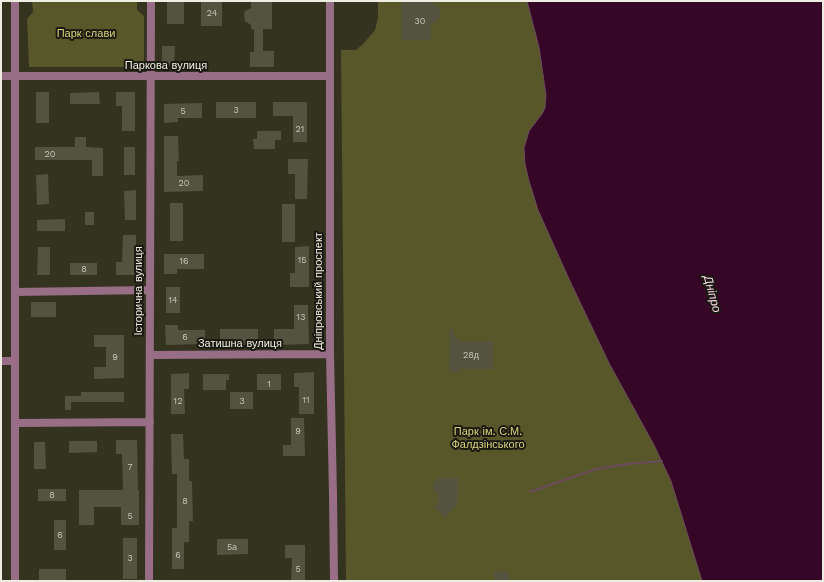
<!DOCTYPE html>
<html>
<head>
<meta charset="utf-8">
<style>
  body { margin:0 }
  #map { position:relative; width:824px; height:582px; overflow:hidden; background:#333320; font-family:"Work Sans",sans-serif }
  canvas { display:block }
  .frame { position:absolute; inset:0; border:2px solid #edede1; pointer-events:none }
</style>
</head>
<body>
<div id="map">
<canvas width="824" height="582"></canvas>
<div class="frame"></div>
</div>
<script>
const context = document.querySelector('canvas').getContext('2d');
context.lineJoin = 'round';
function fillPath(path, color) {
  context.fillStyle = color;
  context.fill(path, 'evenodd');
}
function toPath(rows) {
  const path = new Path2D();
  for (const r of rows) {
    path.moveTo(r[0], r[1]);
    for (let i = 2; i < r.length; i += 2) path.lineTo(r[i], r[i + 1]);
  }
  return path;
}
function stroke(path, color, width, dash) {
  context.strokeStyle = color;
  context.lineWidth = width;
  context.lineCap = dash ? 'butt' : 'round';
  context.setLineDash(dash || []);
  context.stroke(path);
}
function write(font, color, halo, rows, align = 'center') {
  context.font = font + ' "Work Sans",sans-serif';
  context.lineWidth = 4;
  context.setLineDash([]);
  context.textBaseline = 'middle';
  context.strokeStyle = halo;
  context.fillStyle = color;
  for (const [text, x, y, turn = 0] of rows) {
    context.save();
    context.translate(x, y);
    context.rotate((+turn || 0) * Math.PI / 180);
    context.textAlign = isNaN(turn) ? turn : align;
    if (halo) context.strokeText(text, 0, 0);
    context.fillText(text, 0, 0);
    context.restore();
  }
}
fillPath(toPath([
  [32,1,137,1,137,10,144,16,144,67,29,67,27,19,33,12],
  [378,1,527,1,539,47,546,95,545,108,542,114,529,131,524,148,525,164,529,181,569,279,609,363,654,445,671,481,702,581,346,581,341,50,356,50,364,43,375,30,378,18]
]), '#58572a');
const water = toPath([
  [527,1,823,1,823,581,702,581,671,481,654,445,609,363,569,279,538,210,529,181,525,164,524,148,529,131,542,114,545,108,546,95,539,47,527,1]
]);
fillPath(water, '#350626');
stroke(water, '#6c4b5e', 1);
stroke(toPath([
  [530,492,596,469,627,464,662,461]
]), '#6c4b5e', 2);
fillPath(toPath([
  [167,1,184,1,184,24,167,24],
  [201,1,222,1,222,26,201,26],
  [253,1,272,2,272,29,263,29,263,51,274,51,274,67,250,67,250,52,254,52,254,29,251,29,251,25,245,21,244,15,245,11,251,8,251,2],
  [401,1,431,1,431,2,439,7,441,16,437,21,431,24,431,40,402,40],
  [162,46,175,46,174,65,162,65],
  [36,92,49,92,49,123,36,123],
  [99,92,100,104,70,104,70,93],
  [116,92,135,92,135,131,122,131,122,106,116,106],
  [216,102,256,102,256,118,216,118],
  [273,102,307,102,307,142,293,142,293,116,273,116],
  [202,103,202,118,178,118,178,122,164,123,164,104],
  [257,131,281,131,281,140,275,140,275,149,254,149,253,139,257,139],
  [164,136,178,136,179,161,177,161,177,176,203,175,203,191,164,192],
  [75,137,86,137,86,147,103,148,103,176,92,176,92,160,35,160,35,147,75,147],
  [124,147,135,147,135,175,124,175],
  [288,159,308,159,307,199,295,199,295,174,288,174],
  [48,174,49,204,37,205,36,175],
  [136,190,136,220,125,220,124,191],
  [170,203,183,203,183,241,170,241],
  [282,204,295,204,295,242,282,242],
  [85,212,94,212,94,225,85,225],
  [65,219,65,231,37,231,37,220],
  [123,235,136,235,136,275,116,275,116,262,122,262],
  [309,246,309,287,290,287,290,273,295,273,295,247],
  [38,247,50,247,50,275,37,275],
  [164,254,204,254,204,269,177,269,177,274,164,274],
  [70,263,97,263,97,275,70,275],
  [166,287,180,287,180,313,166,313],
  [31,302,56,302,56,317,31,317],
  [294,305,308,305,309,344,274,345,274,329,294,329],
  [165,325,178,325,178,330,205,330,205,344,166,345],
  [450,325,456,339,461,339,461,342,493,341,493,369,460,369,460,372,449,372],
  [220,329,258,329,258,345,220,345],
  [94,335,124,335,124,378,94,379,94,367,106,367,106,347,94,347],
  [314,372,314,414,299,414,299,387,294,387,294,373],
  [189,373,189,389,184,389,185,414,171,414,171,374],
  [203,374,229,374,229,380,226,380,226,390,203,390],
  [257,374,281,374,281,390,257,390],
  [81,392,124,392,124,402,71,402,71,410,65,410,65,396,81,396],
  [230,392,253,392,253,409,230,409],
  [291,418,304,418,305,456,283,456,283,445,291,445],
  [171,434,183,434,184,459,189,459,189,481,192,481,193,521,189,521,189,542,184,542,184,569,172,569,172,528,177,528,177,474,172,474],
  [116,440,137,440,138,490,139,490,139,525,121,525,121,507,94,507,94,525,79,525,79,490,123,490,122,454,116,454],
  [69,441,97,441,97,452,69,453],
  [34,442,45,442,46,469,34,469],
  [438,478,458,478,458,500,455,507,445,517,435,508,438,503,438,492,433,492,434,481,438,481],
  [38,489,66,489,66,501,38,501],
  [54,520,66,520,66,550,54,550],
  [123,538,137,538,137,579,123,579],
  [217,539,248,539,248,554,217,555],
  [285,545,305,545,305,581,291,581,292,558,285,558],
  [39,569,66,569,66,581,39,581],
  [508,571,509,581,495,581,494,572]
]), '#54533f');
stroke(toPath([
  [15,1,15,581],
  [330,1,330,354,333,494,334,581],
  [1,76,330,76],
  [15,292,150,290],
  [150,355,330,354],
  [1,361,14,361],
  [15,423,150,422],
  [149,581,151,1]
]), '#986d86', 8);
write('9px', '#c7c6b8', null, [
  ["24",212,13],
  ["30",420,21],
  ["3",236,110],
  ["5",183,111],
  ["21",300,129],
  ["20",50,154],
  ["20",184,183],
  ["15",302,260],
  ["16",184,261],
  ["8",84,269],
  ["14",173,300],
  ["13",301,317],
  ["6",185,337],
  ["28д",471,355],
  ["9",115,357],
  ["1",269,384],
  ["11",306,400],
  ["12",178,401],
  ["3",242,401],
  ["9",298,431],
  ["7",130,467],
  ["8",52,495],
  ["8",185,501],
  ["5",130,516],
  ["6",60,535],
  ["5а",232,547],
  ["6",178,555],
  ["3",130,558],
  ["5",298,569]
]);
write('11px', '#d6d378', '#1a1a12', [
  ["Парк слави",86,34],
  ["Парк ім. С.М.",488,432],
  ["Фалдзінського",488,445]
]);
write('11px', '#edede1', '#1a1a12', [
  ["Паркова вулиця",166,66],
  ["Історична вулиця",139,291,-90],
  ["Дніпровський проспект",319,291,-90],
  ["Затишна вулиця",240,344]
]);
write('italic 12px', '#f7d5e7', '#1a1a12', [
  ["Дніпро",712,294,75]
]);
</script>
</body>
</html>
